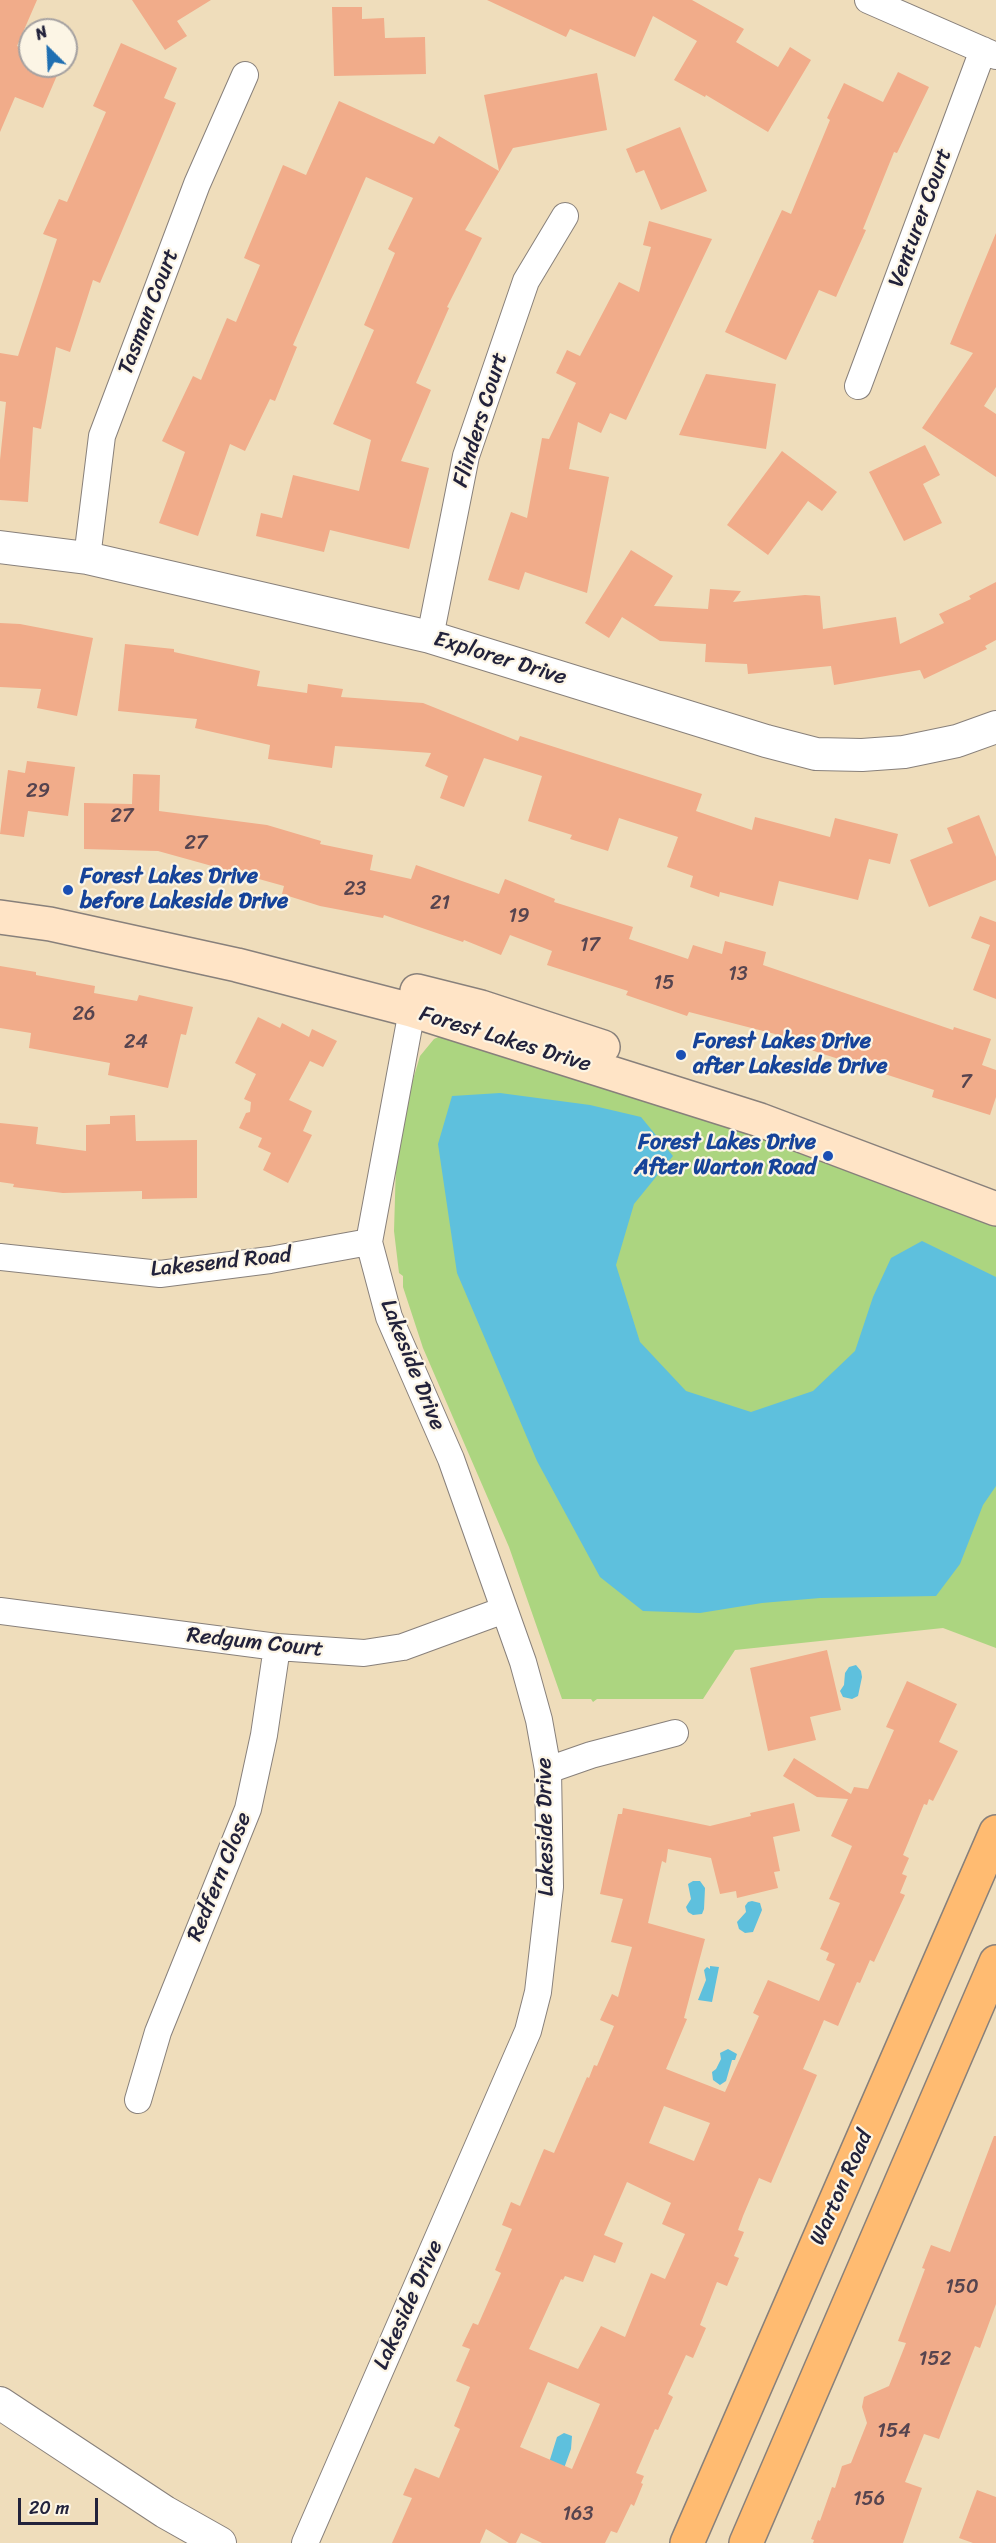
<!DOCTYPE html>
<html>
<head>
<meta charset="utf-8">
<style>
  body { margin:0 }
  #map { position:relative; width:996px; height:2543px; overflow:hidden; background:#efddbb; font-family:Sriracha,sans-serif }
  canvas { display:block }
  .north { position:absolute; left:18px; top:18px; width:60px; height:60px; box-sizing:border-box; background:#fcf5e5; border:2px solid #a5a1a1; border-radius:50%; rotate:336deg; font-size:16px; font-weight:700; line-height:24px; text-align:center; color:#22223b }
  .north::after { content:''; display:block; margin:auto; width:21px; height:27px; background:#1f6fb2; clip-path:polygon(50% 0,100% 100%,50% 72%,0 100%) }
  .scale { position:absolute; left:18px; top:2498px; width:80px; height:27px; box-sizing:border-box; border:3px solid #22223b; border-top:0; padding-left:8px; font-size:18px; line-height:21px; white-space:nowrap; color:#22223b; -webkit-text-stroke:4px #fcf5e5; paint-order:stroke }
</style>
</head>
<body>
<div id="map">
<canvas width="996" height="2543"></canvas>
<div class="north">N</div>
<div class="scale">20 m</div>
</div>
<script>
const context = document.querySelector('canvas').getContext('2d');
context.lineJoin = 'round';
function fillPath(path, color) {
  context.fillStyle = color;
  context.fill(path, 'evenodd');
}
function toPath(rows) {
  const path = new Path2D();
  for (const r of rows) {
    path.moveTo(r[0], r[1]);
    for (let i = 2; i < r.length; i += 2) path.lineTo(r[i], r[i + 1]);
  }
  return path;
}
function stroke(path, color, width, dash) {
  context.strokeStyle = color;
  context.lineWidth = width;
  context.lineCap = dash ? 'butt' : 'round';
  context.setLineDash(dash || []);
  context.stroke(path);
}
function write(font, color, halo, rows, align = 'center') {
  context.font = font + ' Sriracha,sans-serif';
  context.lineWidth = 4.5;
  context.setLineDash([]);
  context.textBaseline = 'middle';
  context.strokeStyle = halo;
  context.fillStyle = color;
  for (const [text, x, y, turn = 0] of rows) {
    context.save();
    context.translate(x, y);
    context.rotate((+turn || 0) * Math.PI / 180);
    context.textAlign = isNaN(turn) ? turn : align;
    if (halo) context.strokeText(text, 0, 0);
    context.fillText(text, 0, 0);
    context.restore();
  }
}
fillPath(toPath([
  [445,1034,716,1119,957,1209,996,1226,996,1648,943,1628,735,1650,703,1699,597,1699,593,1702,591,1699,562,1699,509,1547,423,1348,403,1287,403,1276,399,1273,394,1231,396,1164,412,1083,420,1056,434,1039]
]), '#acd580');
fillPath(toPath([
  [500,1093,590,1105,641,1117,673,1156,634,1204,616,1265,640,1342,686,1391,751,1412,813,1391,855,1351,873,1297,891,1258,922,1241,996,1277,996,1486,983,1505,960,1564,936,1596,820,1598,762,1603,700,1613,643,1611,600,1577,537,1461,457,1273,438,1144,452,1096],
  [856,1665,861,1671,862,1677,858,1696,852,1699,843,1697,840,1691,844,1685,845,1673,849,1667],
  [693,1881,700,1881,705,1888,704,1909,702,1914,693,1915,688,1912,686,1907,691,1899,688,1884],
  [752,1901,760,1903,762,1910,753,1932,745,1933,739,1929,737,1922,746,1912,745,1906,748,1902],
  [710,1966,719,1967,712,2002,698,2000,706,1980,704,1970,707,1967,710,1969],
  [728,2049,737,2054,735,2060,732,2060,726,2081,720,2085,713,2080,712,2072,716,2069,721,2059,720,2053],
  [564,2433,572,2436,571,2449,563,2471,548,2466,557,2437]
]), '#5ec0dd');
fillPath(toPath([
  [0,0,37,0,17,46,30,52,30,66,61,66,43,108,15,97,0,132],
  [132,0,211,0,177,21,187,36,165,50],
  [487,0,692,0,744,29,736,42,778,67,790,47,811,60,768,132,706,95,705,97,674,80,697,41,653,16,635,57,570,29,566,37],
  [332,7,362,7,362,19,384,18,385,38,425,37,426,74,334,76],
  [121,43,177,68,164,98,176,103,100,283,93,280,70,352,56,347,41,429,33,427,28,502,0,500,0,460,6,402,0,401,0,353,18,356,57,239,43,234,59,199,67,202,106,112,93,106],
  [898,72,929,87,897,153,894,152,863,229,866,230,836,297,819,290,786,360,725,332,782,210,791,214,830,120,827,118,844,83,883,102],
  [597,73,607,130,513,148,465,230,482,238,447,307,449,308,416,383,431,390,401,461,429,468,409,549,330,530,324,552,256,536,261,513,282,518,293,475,359,491,371,440,333,424,374,330,364,325,395,253,388,249,413,198,366,177,293,345,297,347,275,401,270,399,245,451,230,444,198,536,159,523,185,452,162,441,193,376,201,380,227,318,236,322,260,265,244,258,283,165,306,175,339,101,434,144,439,136,499,171,484,95],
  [680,127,707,191,661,210,644,170,636,173,626,149],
  [649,221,712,239,626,420,610,413,601,433,578,422,569,469,609,477,587,593,525,572,519,590,488,580,511,512,527,518,542,438,549,439,576,383,556,373,567,350,580,356,619,282,639,292,651,247,643,245],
  [996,233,996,387,984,406,996,414,996,477,922,428,973,353,950,344],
  [706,374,776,384,766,449,679,435],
  [925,445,940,475,923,484,942,523,904,541,869,472],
  [782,451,837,492,822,511,808,501,768,555,727,525],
  [631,550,673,576,654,606,708,609,710,589,741,591,733,602,805,595,820,596,823,629,896,617,900,644,944,623,939,614,971,599,969,596,996,582,996,640,985,646,987,649,924,679,920,670,834,685,831,666,748,674,747,664,705,662,706,644,660,641,622,617,609,638,585,623],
  [0,623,20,624,93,638,77,716,37,708,41,689,0,687],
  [125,644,174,649,174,652,260,671,257,686,307,693,308,684,343,689,341,697,423,703,518,741,520,736,702,794,696,811,752,830,755,817,830,837,835,818,898,834,890,864,869,859,858,900,779,881,773,906,720,892,719,897,690,887,693,876,667,867,678,837,619,818,608,851,570,839,572,835,528,821,542,776,484,758,464,807,440,798,448,776,425,766,431,753,335,746,332,768,268,759,270,745,195,728,197,719,118,711],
  [27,761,75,767,68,816,28,811,24,837,0,834,8,770,25,773],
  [133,774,160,775,159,811,267,825,321,841,320,844,373,855,370,870,411,879,416,865,499,894,505,879,555,899,554,902,633,927,629,939,688,959,693,945,722,954,725,941,766,952,763,965,953,1030,954,1027,991,1039,982,1065,996,1070,996,1097,990,1115,932,1097,934,1090,774,1038,775,1034,689,1012,687,1016,626,995,628,991,547,965,552,951,510,935,501,955,464,940,463,942,384,915,383,918,320,906,282,894,284,886,158,851,84,849,84,803,132,804],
  [979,815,996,857,996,880,929,907,910,860,953,843,947,828],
  [980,916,996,922,996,999,973,990,990,945,971,938],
  [0,966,36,972,36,975,95,986,94,993,137,1001,139,995,193,1007,186,1035,181,1034,168,1088,108,1075,110,1063,29,1048,31,1033,0,1028],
  [258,1017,280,1028,282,1023,309,1037,312,1029,337,1041,323,1067,310,1061,289,1100,312,1111,303,1131,312,1135,288,1183,263,1170,271,1153,258,1147,262,1138,239,1128,246,1113,250,1112,251,1102,244,1099,256,1074,235,1063],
  [135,1115,136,1141,197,1140,197,1198,142,1199,142,1191,63,1193,13,1187,14,1184,0,1182,0,1123,38,1127,36,1144,86,1151,86,1125,110,1124,110,1116],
  [827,1650,841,1710,810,1717,816,1740,768,1751,750,1668],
  [907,1681,957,1704,939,1742,958,1751,933,1801,929,1799,927,1805,924,1804,903,1855,909,1858,902,1874,907,1876,900,1893,905,1895,874,1962,870,1960,860,1983,857,1982,838,2026,824,2020,803,2069,817,2075,771,2183,759,2178,743,2216,738,2230,744,2232,734,2256,739,2258,727,2286,717,2282,700,2325,706,2328,693,2358,686,2355,668,2394,673,2397,658,2430,655,2429,636,2473,644,2476,641,2483,643,2484,634,2506,631,2504,617,2533,611,2531,605,2543,542,2543,521,2533,516,2543,509,2543,486,2529,480,2543,392,2543,412,2498,403,2495,415,2468,439,2478,460,2429,454,2426,470,2387,456,2381,470,2349,462,2346,473,2323,478,2325,501,2273,495,2270,512,2229,502,2225,511,2202,520,2206,544,2149,554,2153,587,2077,589,2078,594,2065,597,2066,614,2026,600,2020,612,1994,618,1997,632,1947,611,1942,623,1899,600,1894,618,1814,622,1814,623,1808,710,1826,751,1816,750,1813,794,1803,800,1831,773,1837,780,1871,774,1872,778,1888,737,1898,736,1891,720,1894,711,1858,668,1849,666,1863,662,1861,648,1923,705,1939,684,2018,687,2019,666,2069,725,2092,759,2016,753,2013,768,1980,819,2001,835,1964,826,1960,829,1953,820,1949,840,1903,829,1899,852,1846,831,1836,848,1799,817,1797,783,1776,794,1758,851,1794,854,1787,868,1789,894,1730,886,1727],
  [664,2106,710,2123,694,2161,649,2143],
  [627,2182,671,2203,662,2224,685,2234,665,2279,651,2273,625,2337,601,2326,578,2369,529,2349,561,2279,563,2280,565,2276,583,2282,594,2255,615,2263,623,2243,604,2235],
  [548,2382,600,2404,572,2469,520,2447],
  [994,2136,996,2136,996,2304,980,2348,975,2346,939,2439,924,2434,905,2482,922,2488,903,2543,813,2543,814,2540,811,2539,818,2520,820,2521,832,2487,835,2488,842,2466,851,2463,867,2423,862,2407,864,2397,889,2386,906,2343,898,2341,925,2269,922,2268,931,2245,950,2252],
  [977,2490,996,2497,996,2543,973,2543,959,2538]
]), '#f1ac8a');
const minor = toPath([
  [868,0,996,56],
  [858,386,983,50],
  [87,558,102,436,197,184,245,75],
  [430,637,466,456,526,281,565,216],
  [0,1257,160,1274,270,1260,369,1242],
  [0,1611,277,1647,364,1653,403,1647,504,1610],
  [548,1770,591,1755,675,1733],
  [138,2100,158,2032,248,1809,264,1735,277,1647],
  [305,2543,528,2031,538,1992,550,1887,548,1770,539,1720,523,1662,451,1459,389,1317,369,1242,415,994]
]);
const tertiary = toPath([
  [0,547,87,558,430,637,766,741,816,754,862,755,904,752,957,741,996,727],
  [0,2403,165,2512,220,2543]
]);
const secondary = toPath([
  [0,917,50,924,237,965,411,1010,760,1120,996,1209],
  [417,991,481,1007,603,1047]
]);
const primary = toPath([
  [687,2543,996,1832],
  [746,2543,996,1962]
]);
stroke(minor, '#88807b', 28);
stroke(tertiary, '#88807b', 34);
stroke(secondary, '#88807b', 36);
stroke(primary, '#88807b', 36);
stroke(minor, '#fff', 26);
stroke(tertiary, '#fff', 32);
stroke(secondary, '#ffe4c6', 33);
stroke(primary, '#ffbb71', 33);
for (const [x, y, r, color] of [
  [68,890,6,"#1a4fb4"],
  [681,1055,6,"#1a4fb4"],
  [828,1156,6,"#1a4fb4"]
]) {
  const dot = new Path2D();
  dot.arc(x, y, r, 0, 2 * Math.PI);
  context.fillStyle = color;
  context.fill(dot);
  stroke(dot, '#fcf5e5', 2);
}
write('20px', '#56444f', null, [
  ["29",38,792],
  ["27",122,817],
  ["27",196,844],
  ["23",355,890],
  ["21",440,904],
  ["19",519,917],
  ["17",590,946],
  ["13",738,975],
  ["15",664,984],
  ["26",84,1015],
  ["24",136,1043],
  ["7",966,1083],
  ["150",962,2288],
  ["152",935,2360],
  ["154",894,2432],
  ["156",869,2500],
  ["163",578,2515]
]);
write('22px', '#22223b', '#fcf5e5', [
  ["Venturer Court",921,218,-70],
  ["Tasman Court",149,312,-69],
  ["Flinders Court",481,420,-73],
  ["Explorer Drive",500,659,17],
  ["Forest Lakes Drive",505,1040,17],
  ["Lakesend Road",221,1263,-6],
  ["Lakeside Drive",412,1365,68],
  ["Redgum Court",255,1643,6],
  ["Lakeside Drive",546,1827,-91],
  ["Redfern Close",220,1877,-68],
  ["Warton Road",842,2188,-66],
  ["Lakeside Drive",409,2305,-66]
]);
write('bold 22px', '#164399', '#fcf5e5', [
  ["Forest Lakes Drive",80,877],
  ["before Lakeside Drive",80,902],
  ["Forest Lakes Drive",693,1042],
  ["after Lakeside Drive",693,1067],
  ["Forest Lakes Drive",816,1143,"right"],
  ["After Warton Road",816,1168,"right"]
], 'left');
</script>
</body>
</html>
